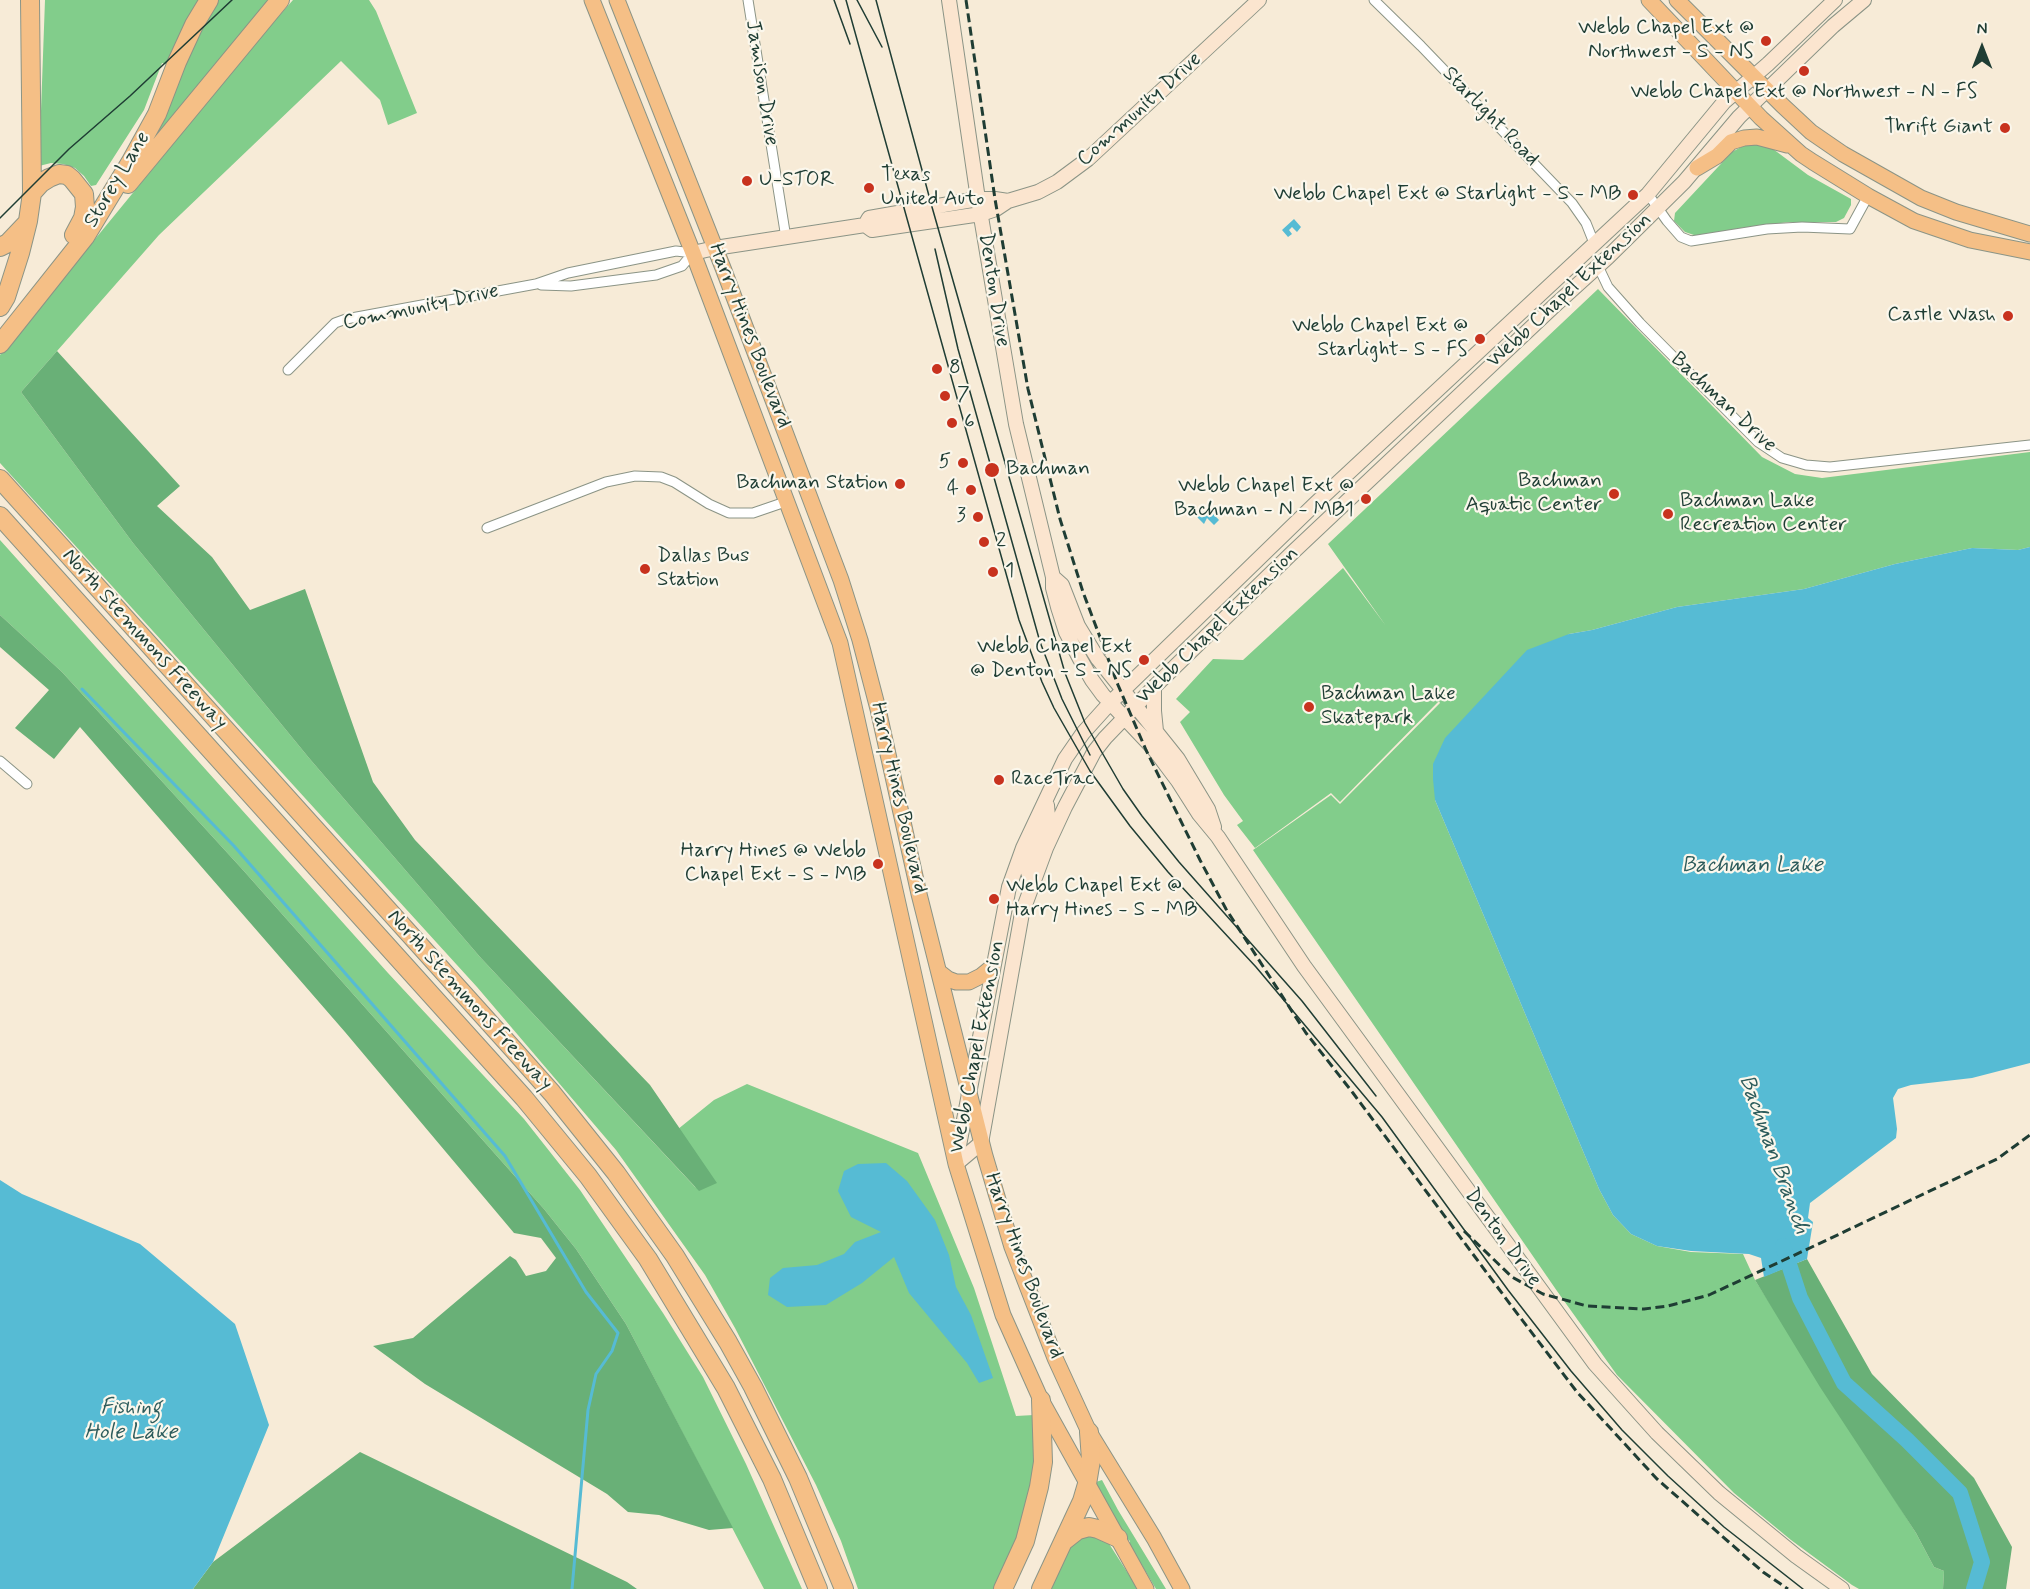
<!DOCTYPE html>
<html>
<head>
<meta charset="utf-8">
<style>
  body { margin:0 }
  #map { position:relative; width:2030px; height:1589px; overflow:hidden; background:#f7ebd7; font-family:Mynerve,sans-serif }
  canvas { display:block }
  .north { position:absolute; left:1952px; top:18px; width:60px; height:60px; -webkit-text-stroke:4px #fbf7ec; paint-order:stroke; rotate:0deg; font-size:16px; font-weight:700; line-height:24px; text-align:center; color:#1f3d34 }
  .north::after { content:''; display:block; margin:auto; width:21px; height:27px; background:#1f3d34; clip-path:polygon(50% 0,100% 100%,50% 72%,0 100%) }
</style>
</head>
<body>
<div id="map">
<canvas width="2030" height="1589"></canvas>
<div class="north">N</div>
</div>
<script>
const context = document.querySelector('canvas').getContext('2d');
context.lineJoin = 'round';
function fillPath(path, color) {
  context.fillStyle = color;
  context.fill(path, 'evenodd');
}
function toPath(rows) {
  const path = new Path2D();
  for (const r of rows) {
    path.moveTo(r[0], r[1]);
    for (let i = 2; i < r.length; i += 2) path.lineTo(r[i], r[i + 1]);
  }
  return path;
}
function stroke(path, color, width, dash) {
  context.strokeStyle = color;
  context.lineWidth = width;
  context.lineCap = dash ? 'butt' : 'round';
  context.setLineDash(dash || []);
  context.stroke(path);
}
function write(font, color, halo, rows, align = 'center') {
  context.font = font + ' Mynerve,sans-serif';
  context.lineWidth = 4.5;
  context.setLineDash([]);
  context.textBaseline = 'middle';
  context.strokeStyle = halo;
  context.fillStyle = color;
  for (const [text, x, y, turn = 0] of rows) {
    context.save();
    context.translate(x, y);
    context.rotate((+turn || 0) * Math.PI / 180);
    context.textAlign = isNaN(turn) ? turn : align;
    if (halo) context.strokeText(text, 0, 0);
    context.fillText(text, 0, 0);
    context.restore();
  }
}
fillPath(toPath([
  [45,0,271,0,150,145,180,69,162,63,144,110,96,185,91,186,84,176,75,168,63,164,51,163,39,166],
  [293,0,369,0,376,11,417,113,388,125,380,100,341,61,159,235,21,392,133,543,309,758,480,957,696,1188,667,1138,714,1100,747,1084,918,1153,974,1288,1016,1416,1034,1415,1037,1457,1025,1521,994,1589,858,1589,841,1541,816,1485,735,1328,705,1275,616,1150,477,987,0,463,0,355,264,33],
  [1758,144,1773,149,1808,175,1851,199,1851,205,1844,218,1836,222,1789,222,1741,228,1697,236,1685,232,1674,221,1675,213,1732,152,1743,146],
  [1598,289,1762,457,1795,474,1822,478,2030,452,2030,547,2018,550,1972,548,1895,564,1804,589,1677,607,1592,630,1569,634,1435,800,1599,1189,1613,1215,1631,1234,1657,1246,1691,1252,1743,1254,1755,1280,1916,1533,1934,1567,1944,1571,1943,1589,1859,1589,1852,1585,1791,1540,1734,1493,1617,1375,1557,1291,1253,850,1331,795,1340,804,1440,703,1439,701,1340,802,1331,793,1255,848,1237,825,1243,821,1224,795,1180,722,1190,712,1176,699,1213,659,1243,660,1343,568,1386,626,1328,544],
  [0,540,388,973,524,1119,580,1190,663,1313,703,1377,746,1464,802,1589,764,1589,626,1324,576,1249,544,1209,243,870,62,672,0,615],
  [1102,1480,1118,1510,1166,1589,1156,1589,1130,1545,1130,1541,1125,1537,1096,1485,1096,1482],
  [1081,1534,1106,1539,1138,1589,1049,1589,1071,1543]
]), '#82cd8b');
fillPath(toPath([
  [57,351,180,486,157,506,212,557,250,610,305,589,373,782,415,840,650,1085,717,1183,699,1191,480,957,309,758,133,543,21,392],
  [0,615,62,672,243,870,544,1209,576,1249,626,1324,733,1528,709,1530,659,1515,628,1512,607,1494,425,1384,373,1346,413,1338,510,1256,516,1260,526,1276,546,1271,556,1258,541,1238,514,1233,345,1032,80,727,54,759,15,728,49,690,0,647],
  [1807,1259,1872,1374,1974,1478,2012,1547,2006,1589,1943,1589,1944,1571,1934,1567,1916,1533,1820,1387,1755,1280],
  [360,1452,627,1582,637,1589,193,1589,213,1562]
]), '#69b077');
fillPath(toPath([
  [1294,219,1301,227,1297,232,1292,227,1289,230,1292,234,1288,237,1282,230],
  [1207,507,1219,520,1214,525,1207,518,1204,524,1197,517],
  [2030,547,2030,1063,1972,1078,1911,1085,1898,1089,1893,1098,1897,1129,1896,1138,1810,1203,1808,1218,1813,1222,1807,1259,1764,1277,1761,1258,1749,1254,1691,1251,1657,1246,1631,1234,1613,1215,1599,1189,1435,800,1433,779,1433,764,1445,738,1527,650,1569,634,1592,630,1677,607,1804,589,1895,564,1972,548,2018,550],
  [886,1163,907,1181,935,1220,949,1255,956,1287,971,1315,993,1378,979,1383,967,1363,909,1293,894,1257,862,1283,826,1305,787,1307,768,1295,770,1278,783,1268,817,1265,844,1254,855,1242,881,1232,851,1217,838,1191,844,1171,858,1164],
  [0,1180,22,1194,140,1244,235,1324,269,1425,213,1562,193,1589,0,1589]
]), '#56bbd4');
stroke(toPath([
  [82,689,234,846,505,1156,586,1292,618,1333,612,1351,596,1374,588,1410,572,1589]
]), '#56bbd4', 3);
stroke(toPath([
  [1783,1246,1800,1298,1844,1383,1907,1440,1960,1493,1982,1562,1974,1589]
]), '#56bbd4', 16);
const street = toPath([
  [748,0,786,238],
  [1374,0,1421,46,1572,203,1586,223,1594,243],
  [1648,194,1667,221,1681,237,1691,241,1767,229,1802,227,1850,229,1868,196],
  [1598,266,1608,287,1640,323,1758,442,1782,458,1806,465,1830,467,2030,445],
  [541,285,571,286,656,275,682,266,693,253],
  [288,370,335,323,346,319,536,284,568,273,676,251,693,253],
  [487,528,606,482,635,476,661,477,674,482,709,504,729,513,753,513,788,501],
  [0,761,27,784]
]);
const secondary = toPath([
  [949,0,978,199,1016,424,1053,577,1053,588,1058,607,1066,632,1080,659,1092,680,1103,695,1154,749,1178,781,1199,814,1218,837,1304,966,1595,1364,1657,1433,1719,1493,1796,1556,1842,1589],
  [865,225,869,218,978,199,995,199,1008,201],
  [693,253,715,248,865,225,872,230,981,214,996,209,1008,201,1038,192,1057,182,1088,159,1259,0],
  [1053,577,1062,585,1078,626,1098,659,1178,759,1208,809,1214,827],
  [1154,687,1154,711,1156,731],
  [1035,878,1029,875,1027,869,1048,817,1047,805],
  [956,1161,1009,887,1023,848,1065,759,1083,733,1110,703,1315,504,1648,194,1724,102,1768,64,1835,0],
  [956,1164,981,1143,1022,913,1046,848,1065,807,1094,752,1105,738,1154,687,1292,553,1553,307,1608,257,1684,182,1739,117,1833,26,1864,0]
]);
const primary = toPath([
  [592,0,693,253,840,643,956,1164,1003,1315,1041,1400,1146,1589],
  [617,0,723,268,841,580,860,640,878,709,919,894,985,1156,1012,1247,1055,1358,1089,1432,1154,1538,1182,1589],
  [1649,0,1761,118,1801,154,1813,162,1868,196,1914,221,1970,240,2030,252],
  [1677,0,1782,105,1811,132,1843,154,1921,198,1956,212,2030,234],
  [1697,168,1717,156,1731,142,1744,138,1757,137,1787,145],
  [939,972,948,979,956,982,969,982,981,976,992,967]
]);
const highway = toPath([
  [128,184,280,0],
  [32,193,41,183,49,178,59,174,67,175,72,179,84,194,85,207,83,218,74,235],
  [0,247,8,243,27,223],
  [0,307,6,297,20,253,28,221,32,193,30,0],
  [0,344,85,237,130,163,157,114,177,62,194,25,209,0],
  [0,479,513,1049,552,1093,616,1173,675,1256,728,1342,753,1387,798,1478,844,1589],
  [0,516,524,1098,588,1176,648,1259,726,1388,772,1479,818,1589],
  [1064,1541,1078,1530,1089,1527,1098,1529,1118,1538],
  [1003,1589,1025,1541,1039,1487,1043,1462,1041,1400],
  [1041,1589,1082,1501,1087,1484,1091,1460,1089,1432]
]);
stroke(street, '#8b9486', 11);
stroke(secondary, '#8b9486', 16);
stroke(primary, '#8b9486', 17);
stroke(highway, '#8b9486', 20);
stroke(street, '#fff', 9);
stroke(secondary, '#fbe5cf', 14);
stroke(primary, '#f5bf86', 15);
stroke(highway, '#f5bf86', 18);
stroke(toPath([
  [834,0,850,44],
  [846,0,1019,620,1042,682,1054,708,1090,771,1130,826,1168,872,1256,967,1382,1117,1508,1290,1571,1371,1622,1430,1668,1476,1724,1527,1803,1589],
  [857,0,882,47],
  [876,0,932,207,1065,673,1085,723,1123,789,1142,816,1179,862,1302,1001,1376,1096],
  [0,218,69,149,130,96,232,0],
  [935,249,958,349,1040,642,1062,699,1090,755]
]), '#1f3d34', 1.5);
stroke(toPath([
  [966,0,995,199,1028,389,1060,519,1083,592,1118,685,1146,750,1200,860,1226,909,1306,1033,1353,1093,1513,1308,1577,1392,1657,1479,1763,1572,1788,1589],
  [1464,1231,1512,1277,1543,1294,1587,1306,1644,1309,1668,1306,1709,1295,1829,1239,1997,1159,2030,1135]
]), '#1f3d34', 3, [9, 4.5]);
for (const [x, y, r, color] of [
  [1766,41,6,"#c8321e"],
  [1804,71,6,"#c8321e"],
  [2005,128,6,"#c8321e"],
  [747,181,6,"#c8321e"],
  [869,188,6,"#c8321e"],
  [1633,195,6,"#c8321e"],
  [2008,316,6,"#c8321e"],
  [1480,339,6,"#c8321e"],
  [937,369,6,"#c8321e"],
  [945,396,6,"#c8321e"],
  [952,423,6,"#c8321e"],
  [963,463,6,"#c8321e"],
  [992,470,8,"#c8321e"],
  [900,484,6,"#c8321e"],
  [971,490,6,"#c8321e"],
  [1614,494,6,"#c8321e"],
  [1366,499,6,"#c8321e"],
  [1668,514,6,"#c8321e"],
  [978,517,6,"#c8321e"],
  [984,542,6,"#c8321e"],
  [645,569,6,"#c8321e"],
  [993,572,6,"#c8321e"],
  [1144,660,6,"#c8321e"],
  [1309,707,6,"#c8321e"],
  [999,780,6,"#c8321e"],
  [878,864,6,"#c8321e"],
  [994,899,6,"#c8321e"]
]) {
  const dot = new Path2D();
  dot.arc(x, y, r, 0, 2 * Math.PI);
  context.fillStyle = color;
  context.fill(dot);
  stroke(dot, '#fbf7ec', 2);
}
write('21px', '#1f3d34', '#fbf7ec', [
  ["Webb Chapel Ext @",1754,29],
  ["Northwest - S - NS",1754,53],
  ["Webb Chapel Ext @ Northwest - N - FS",1804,93,"center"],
  ["Thrift Giant",1993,128],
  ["Texas",881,176,"left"],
  ["United Auto",881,200,"left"],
  ["U-STOR",759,181,"left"],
  ["Webb Chapel Ext @ Starlight - S - MB",1621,195],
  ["Castle Wash",1996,316],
  ["Webb Chapel Ext @",1468,327],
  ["Starlight- S - FS",1468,351],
  ["8",949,369,"left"],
  ["7",957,396,"left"],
  ["6",964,423,"left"],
  ["5",951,463],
  ["Bachman",1006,470,"left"],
  ["Bachman",1602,482],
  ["Aquatic Center",1602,506],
  ["Bachman Station",888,484],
  ["Webb Chapel Ext @",1354,487],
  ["Bachman - N - MB1",1354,511],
  ["4",959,490],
  ["Bachman Lake",1680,502,"left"],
  ["Recreation Center",1680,526,"left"],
  ["3",966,517],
  ["2",996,542,"left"],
  ["Dallas Bus",657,557,"left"],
  ["Station",657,581,"left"],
  ["1",1005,572,"left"],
  ["Webb Chapel Ext",1132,648],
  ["@ Denton - S - NS",1132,672],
  ["Bachman Lake",1321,695,"left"],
  ["Skatepark",1321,719,"left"],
  ["RaceTrac",1011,780,"left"],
  ["Harry Hines @ Webb",866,852],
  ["Chapel Ext - S - MB",866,876],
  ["Webb Chapel Ext @",1006,887,"left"],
  ["Harry Hines - S - MB",1006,911,"left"]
], 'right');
write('21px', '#1f3d34', '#fbf7ec', [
  ["Jamison Drive",761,83,81],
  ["Community Drive",1140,110,-42],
  ["Starlight Road",1490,117,46],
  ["Storey Lane",118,180,-59],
  ["Denton Drive",993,290,81],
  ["Webb Chapel Extension",1570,291,-43],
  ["Community Drive",421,308,-12],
  ["Harry Hines Boulevard",749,336,69],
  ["Bachman Drive",1723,403,43],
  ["Webb Chapel Extension",1218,626,-44],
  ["North Stemmons Freeway",144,640,48],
  ["Harry Hines Boulevard",898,798,77],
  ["North Stemmons Freeway",469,1001,48],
  ["Webb Chapel Extension",978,1047,-79],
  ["Denton Drive",1502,1238,54],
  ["Harry Hines Boulevard",1023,1266,70]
]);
write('italic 22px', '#2d5c5c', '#fbf7ec', [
  ["Bachman Lake",1752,866],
  ["Bachman Branch",1773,1155,70],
  ["Fishing",131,1408],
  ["Hole Lake",131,1433]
]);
</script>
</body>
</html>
